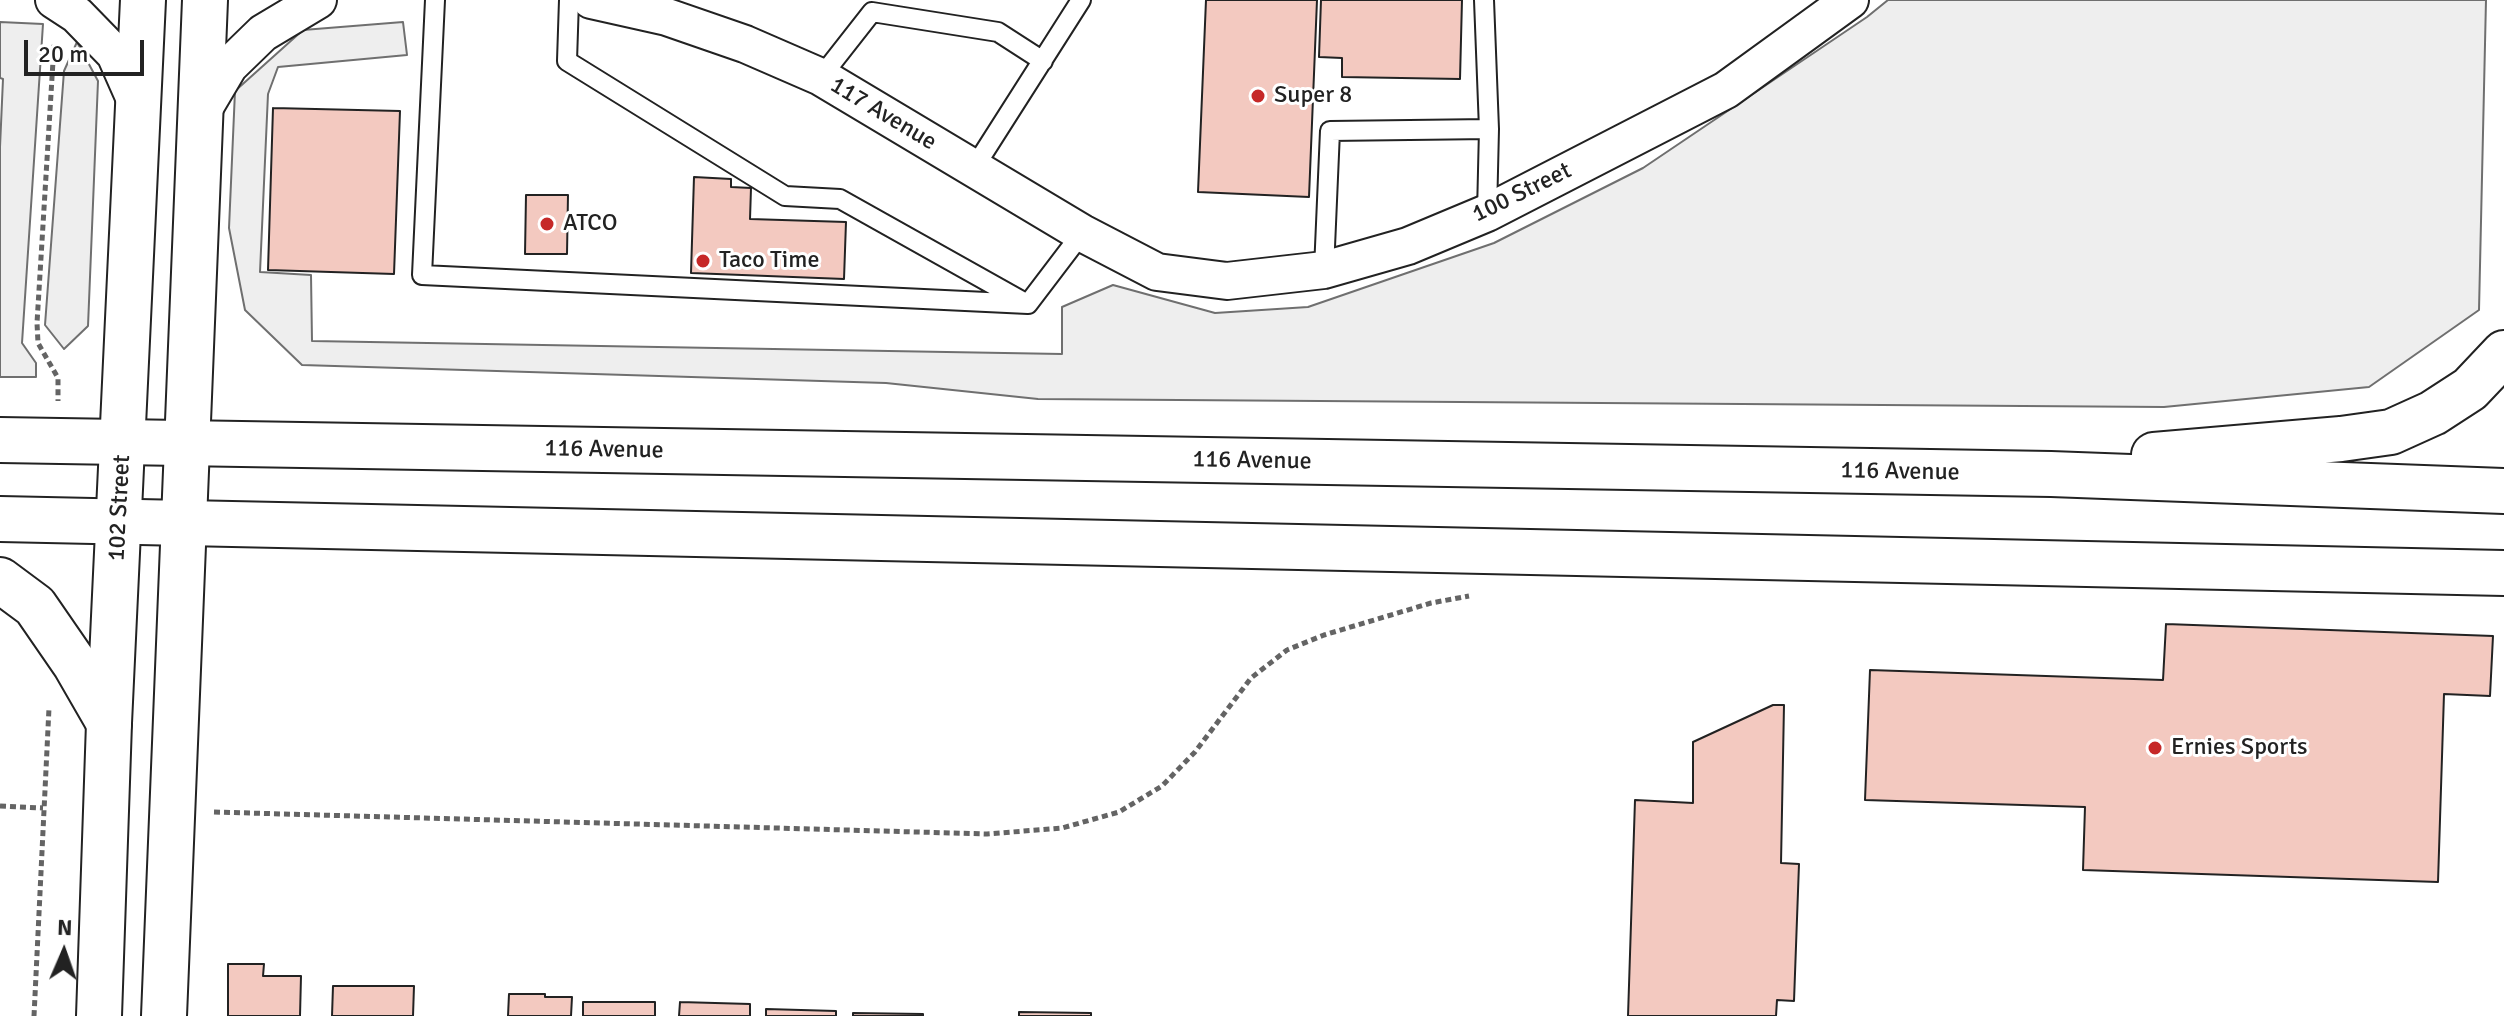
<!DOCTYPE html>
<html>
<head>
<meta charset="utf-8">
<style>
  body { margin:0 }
  #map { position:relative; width:2504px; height:1016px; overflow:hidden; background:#fff; font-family:Signika,sans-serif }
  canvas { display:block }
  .north { position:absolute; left:24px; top:912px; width:80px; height:80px; -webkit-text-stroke:6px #fff; paint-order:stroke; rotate:2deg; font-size:22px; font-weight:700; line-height:32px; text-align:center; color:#222 }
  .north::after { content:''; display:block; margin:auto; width:28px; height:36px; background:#222; clip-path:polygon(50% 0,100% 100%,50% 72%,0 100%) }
  .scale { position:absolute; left:24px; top:40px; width:120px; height:36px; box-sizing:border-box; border:4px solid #222; border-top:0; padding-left:10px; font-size:24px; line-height:28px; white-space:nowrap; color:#222; -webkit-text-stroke:6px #fff; paint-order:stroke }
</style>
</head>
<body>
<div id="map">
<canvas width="2504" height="1016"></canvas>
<div class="north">N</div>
<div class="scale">20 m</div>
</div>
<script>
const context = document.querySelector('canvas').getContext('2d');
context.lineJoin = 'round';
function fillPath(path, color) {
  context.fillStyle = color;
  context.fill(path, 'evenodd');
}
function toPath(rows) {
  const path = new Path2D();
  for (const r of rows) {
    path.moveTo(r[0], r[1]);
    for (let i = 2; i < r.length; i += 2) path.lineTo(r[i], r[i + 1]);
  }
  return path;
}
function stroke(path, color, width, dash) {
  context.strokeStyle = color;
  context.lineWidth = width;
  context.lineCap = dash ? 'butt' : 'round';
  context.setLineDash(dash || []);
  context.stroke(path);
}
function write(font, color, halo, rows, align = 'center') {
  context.font = font + ' Signika,sans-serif';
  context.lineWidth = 6;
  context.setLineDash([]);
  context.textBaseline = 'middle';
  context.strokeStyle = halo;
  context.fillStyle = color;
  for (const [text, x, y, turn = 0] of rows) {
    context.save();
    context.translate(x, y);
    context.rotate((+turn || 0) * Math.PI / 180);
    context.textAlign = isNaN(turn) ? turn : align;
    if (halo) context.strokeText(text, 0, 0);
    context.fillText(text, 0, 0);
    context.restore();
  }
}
const green = toPath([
  [1888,0,2486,0,2479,310,2369,387,2164,407,1038,399,886,383,302,365,245,310,229,228,235,91,303,30,403,22,407,55,278,67,268,94,260,272,311,275,312,341,1062,354,1062,307,1113,285,1215,313,1308,307,1494,243,1643,168,1867,17,1888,0],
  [0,22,43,24,22,343,36,363,36,377,0,377,0,147,3,79,0,78,0,22],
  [77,42,98,81,88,326,64,349,45,325,64,71,77,42]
]);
fillPath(green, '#eee');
stroke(green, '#6f6f6f', 2);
const building = toPath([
  [1206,0,1317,0,1309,197,1198,192,1206,0],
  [1321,0,1462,0,1460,79,1342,77,1342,58,1319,57,1321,0],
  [273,108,400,111,394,274,268,270,273,108],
  [694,177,731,179,731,187,751,188,750,219,846,222,844,279,691,273,694,177],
  [526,195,568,195,567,254,525,254,526,195],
  [2166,624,2493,636,2490,696,2444,694,2438,882,2083,870,2085,807,1865,800,1870,670,2163,680,2166,624],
  [1773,705,1784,705,1781,863,1799,864,1794,1001,1777,1000,1776,1016,1628,1016,1635,800,1693,803,1693,742,1773,705],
  [228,964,264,964,263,976,301,976,300,1016,228,1016,228,964],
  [333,986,414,986,413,1016,332,1016,333,986],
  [509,994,545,994,545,997,572,997,571,1016,508,1016,509,994],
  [583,1002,655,1002,655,1016,583,1016,583,1002],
  [680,1002,750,1004,750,1016,679,1016,680,1002],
  [766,1009,836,1011,836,1016,766,1016,766,1009],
  [1019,1012,1091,1013,1091,1016,1019,1016,1019,1012],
  [853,1013,923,1014,923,1016,853,1016,853,1013]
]);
fillPath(building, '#f3c9c0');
stroke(building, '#222', 2);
const lane = toPath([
  [435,0,422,275,1028,304,1082,233],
  [569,0,567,61,785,196,840,199,1022,301],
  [1484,0,1489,129,1487,213],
  [821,77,872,12,998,32,1043,61],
  [974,168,1081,0],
  [1324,270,1330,131,1489,129]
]);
const street = toPath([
  [54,0,77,15,115,54,138,106],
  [591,0,667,17,745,44,821,77,1082,233,1157,272,1227,281,1324,270,1408,246,1487,213,1726,90,1850,0],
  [200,115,229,66,263,33,318,0]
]);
const secondary = toPath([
  [99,1016,109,723,143,0],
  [164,1016,205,0]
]);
const primary = toPath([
  [0,440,2051,474,2504,491],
  [2154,455,2341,439,2391,432,2433,413,2470,389,2504,353],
  [0,519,2504,573],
  [0,580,35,606,75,664,109,723]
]);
stroke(lane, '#222', 22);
stroke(street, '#222', 40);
stroke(secondary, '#222', 48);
stroke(primary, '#222', 48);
stroke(toPath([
  [54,45,37,323,38,343,58,378,58,401],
  [0,806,43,808],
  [214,812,987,834,1062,828,1119,812,1162,786,1195,752,1251,678,1287,650,1324,635,1431,603,1469,596],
  [34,1016,49,708]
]), '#646464', 5, [6, 4]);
stroke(lane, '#fff', 18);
stroke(street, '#fff', 36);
stroke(secondary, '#fff', 44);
stroke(primary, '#fff', 44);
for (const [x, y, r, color] of [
  [1258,96,8,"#c62828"],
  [547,224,8,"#c62828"],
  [703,261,8,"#c62828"],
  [2155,748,8,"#c62828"]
]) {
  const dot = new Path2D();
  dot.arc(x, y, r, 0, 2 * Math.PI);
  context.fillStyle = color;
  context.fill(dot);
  stroke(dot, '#fff', 3);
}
write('24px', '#222', '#fff', [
  ["Super 8",1274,96],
  ["ATCO",563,224],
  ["Taco Time",719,261],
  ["Ernies Sports",2171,748]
], 'left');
write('24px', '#222', '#fff', [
  ["117 Avenue",883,114,31],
  ["100 Street",1522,193,-26],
  ["116 Avenue",604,450,1],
  ["116 Avenue",1252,461,1],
  ["116 Avenue",1900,472,1],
  ["102 Street",120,508,-87]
]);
</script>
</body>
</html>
